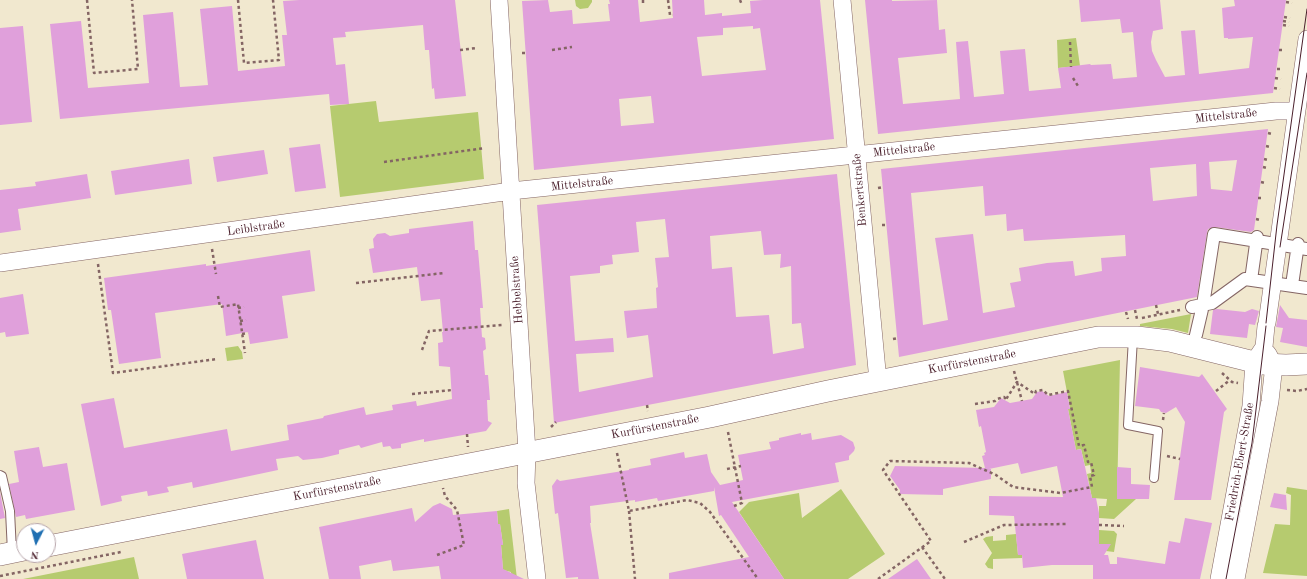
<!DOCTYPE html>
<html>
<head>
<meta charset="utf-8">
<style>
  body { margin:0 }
  #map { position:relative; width:1307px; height:579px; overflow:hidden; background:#f1e8cf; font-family:"Old Standard TT",serif }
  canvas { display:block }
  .north { position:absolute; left:16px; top:523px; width:40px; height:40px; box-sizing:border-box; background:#fff; border:1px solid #b7a5aa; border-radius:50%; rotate:186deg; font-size:11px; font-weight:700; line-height:16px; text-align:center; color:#4a1f2b }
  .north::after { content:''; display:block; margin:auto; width:14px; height:18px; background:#1f6fb2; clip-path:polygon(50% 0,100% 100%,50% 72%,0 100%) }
</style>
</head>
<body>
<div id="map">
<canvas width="1307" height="579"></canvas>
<div class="north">N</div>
</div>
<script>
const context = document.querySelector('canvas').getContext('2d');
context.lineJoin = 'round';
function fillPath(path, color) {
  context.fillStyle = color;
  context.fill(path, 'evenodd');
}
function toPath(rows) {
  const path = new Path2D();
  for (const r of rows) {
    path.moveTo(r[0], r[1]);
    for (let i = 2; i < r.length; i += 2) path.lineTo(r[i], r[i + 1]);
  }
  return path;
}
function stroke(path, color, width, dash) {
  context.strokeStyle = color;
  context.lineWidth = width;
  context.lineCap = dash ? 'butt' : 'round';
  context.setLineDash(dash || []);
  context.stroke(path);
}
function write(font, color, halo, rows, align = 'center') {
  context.font = font + ' "Old Standard TT",serif';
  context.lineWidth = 3;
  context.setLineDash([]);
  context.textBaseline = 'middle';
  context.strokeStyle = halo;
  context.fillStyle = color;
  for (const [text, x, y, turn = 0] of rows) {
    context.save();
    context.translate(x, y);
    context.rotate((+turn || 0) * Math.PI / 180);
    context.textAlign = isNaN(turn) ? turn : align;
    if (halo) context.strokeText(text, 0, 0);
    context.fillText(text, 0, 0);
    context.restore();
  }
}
fillPath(toPath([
  [575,0,592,0,592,2,588,8,580,9,576,6],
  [1076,38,1080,66,1058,68,1057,40],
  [376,101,379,122,478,112,484,179,340,197,330,106],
  [1191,314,1188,333,1172,329,1140,326,1140,324],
  [238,346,242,352,243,359,227,361,225,348],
  [1120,360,1117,499,1136,499,1114,519,1099,518,1099,506,1106,506,1107,499,1092,498,1087,474,1091,473,1090,465,1085,466,1081,449,1076,450,1068,409,1070,408,1063,371],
  [1287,487,1307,490,1307,576,1263,573,1275,524,1290,525,1291,495,1286,493],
  [841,489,885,554,848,579,784,579,739,512,749,502,799,493,802,518],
  [509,509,517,579,511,579,511,572,503,570,501,545,503,545,500,524,498,524,497,511],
  [1099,530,1114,531,1117,534,1114,552,1106,551,1106,544,1099,544],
  [1016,534,1018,555,1022,555,1022,558,993,559,993,569,988,568,985,564,992,553,983,539,986,537,993,536,993,541,1006,540,1006,535],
  [134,557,139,579,23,579]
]), '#b6cb6f');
fillPath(toPath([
  [299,0,455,0,466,96,435,99,434,88,432,89,429,50,425,50,423,25,345,32,346,37,333,38,336,65,345,64,349,104,330,105,329,94,60,119,50,24,81,21,88,88,149,83,143,15,173,12,180,87,195,86,208,85,200,9,232,6,238,71,285,66,282,35,287,35,283,1],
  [548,0,550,12,572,10,573,24,610,21,608,4,610,4,609,0,638,0,640,22,673,18,672,0,704,0,705,15,722,13,722,16,751,13,750,1,763,0,820,0,834,139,534,170,522,1],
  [753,26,753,29,760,28,766,70,702,76,697,37,723,35,723,28],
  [651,96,654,123,621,126,619,99],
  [865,0,892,0,892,1,937,0,939,30,945,29,947,53,898,58,903,104,960,99,956,42,968,41,974,97,1004,94,1000,51,1025,49,1029,91,1061,88,1058,68,1090,64,1091,65,1111,64,1113,79,1137,77,1133,32,1122,33,1120,19,1081,22,1079,0,1160,0,1163,29,1153,31,1151,42,1152,51,1156,60,1165,77,1185,75,1181,31,1195,30,1199,74,1249,68,1253,37,1228,39,1228,38,1224,38,1222,8,1235,6,1234,0,1286,0,1273,93,878,134],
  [23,26,32,122,0,125,0,28],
  [1268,129,1254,230,1251,232,1215,227,1208,229,1207,233,1197,297,899,357,881,169],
  [1237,160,1232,191,1211,189,1209,162],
  [1196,164,1197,196,1153,201,1150,168],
  [983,186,985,216,1006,214,1007,231,1023,229,1024,241,1125,235,1126,256,1101,258,1102,271,1075,276,1073,261,1047,263,1019,268,1021,281,1010,283,1015,307,983,313,973,234,935,238,948,320,923,325,911,193],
  [320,144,326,188,295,192,289,148],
  [264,150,268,174,217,182,213,157],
  [189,159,192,184,115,195,111,171],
  [87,174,91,198,18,209,21,230,0,233,0,190,36,186,35,182],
  [837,174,856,365,554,423,537,205],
  [665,219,669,257,655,258,658,287,656,288,657,308,624,311,627,338,648,335,653,377,579,392,576,354,614,352,613,338,575,341,570,276,600,273,600,266,613,264,612,255,639,252,636,222],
  [761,231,764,255,781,254,780,268,791,266,792,324,801,323,804,348,773,354,769,315,736,317,732,267,712,269,710,236],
  [473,221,475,250,478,250,483,308,480,308,482,337,485,338,486,349,483,351,485,375,488,375,490,400,487,400,488,421,492,423,486,431,424,442,424,439,401,444,401,448,392,449,390,446,383,447,382,442,361,448,359,445,339,450,339,454,322,458,303,460,298,456,276,459,278,470,193,488,192,482,167,487,169,492,148,496,147,491,121,496,122,501,101,506,81,404,114,398,124,448,227,429,231,451,289,440,287,425,323,418,324,416,364,407,366,415,393,410,392,405,416,401,417,406,452,399,450,367,439,366,438,343,443,342,442,332,443,332,440,299,421,301,417,267,373,273,369,249,374,248,373,239,377,234,385,233,390,236,409,233,409,229],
  [310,250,315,291,282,296,288,338,250,344,248,332,226,336,222,304,155,313,161,358,119,364,111,310,108,310,104,278,206,264,206,266],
  [23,294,29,334,6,337,5,332,0,333,0,298],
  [1280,305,1289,318,1307,320,1307,347,1280,342,1283,328,1276,327],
  [1217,309,1245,312,1252,309,1259,311,1255,325,1249,324,1247,338,1210,334,1213,310],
  [1140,367,1199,377,1202,374,1227,409,1224,412,1211,500,1174,500,1185,422,1176,407,1166,413,1161,412,1159,409,1135,406],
  [1042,391,1049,396,1067,392,1070,409,1068,409,1076,450,1081,449,1092,498,1096,498,1099,513,1099,544,1111,544,1104,555,1108,555,1110,564,1117,564,1117,557,1165,564,1169,541,1180,543,1185,518,1212,523,1200,579,1093,579,1093,565,1052,565,1023,568,1022,555,1018,555,1014,516,989,515,989,496,1063,497,1057,466,1021,474,1018,463,989,469,991,469,991,479,943,489,943,495,900,494,900,490,890,476,895,466,985,468,982,456,985,455,984,453,986,452,981,426,979,427,976,410,994,407,1001,398,1010,403,1032,399,1037,392],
  [801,433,801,435,811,433,812,440,841,435,853,442,855,448,854,451,849,456,849,460,835,463,839,482,732,502,784,579,669,579,669,573,749,557,721,515,719,516,714,487,714,491,658,501,657,498,635,502,635,500,590,506,591,523,590,523,599,579,578,579,578,577,566,578,558,513,555,514,552,486,557,479,560,481,629,470,629,469,651,465,650,459,684,452,685,458,707,454,711,472,720,485,743,480,738,455,771,449,769,442,779,440,779,438],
  [39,447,43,467,67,463,75,510,26,519,25,515,16,517,9,484,19,482,14,451],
  [1117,467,1131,468,1131,484,1150,485,1149,499,1117,499],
  [0,492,5,518,0,519],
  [1274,493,1286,495,1287,510,1270,507],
  [440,503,452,509,453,515,497,511,498,524,500,524,503,545,501,545,503,569,524,579,441,579,439,566,393,571,391,560,359,566,361,579,329,579,319,527,412,508,415,522,433,506],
  [256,540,264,579,187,579,182,554],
  [917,559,931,579,888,579]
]), '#e0a0db');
const service = toPath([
  [1133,338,1128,425,1158,431,1154,478],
  [0,475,2,476,10,511,12,552]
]);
const pedestrian = toPath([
  [1251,280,1257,237],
  [1292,285,1298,244],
  [1192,307,1212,303,1245,279,1307,288],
  [1196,335,1203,305,1214,234,1307,249]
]);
const minor = toPath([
  [499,0,527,452,526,483,537,579],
  [842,0,878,381],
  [0,263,511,191,1276,111,1297,111],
  [1267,323,1307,39],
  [1219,579,1251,406,1254,362,1264,347,1266,326],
  [1236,579,1270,401,1274,365,1268,354]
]);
const tertiary = toPath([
  [48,546,710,417,828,391,1098,337,1137,337,1170,341,1262,364,1286,365,1307,364],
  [0,555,24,550]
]);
stroke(service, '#846564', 10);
stroke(pedestrian, '#846564', 14);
stroke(minor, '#846564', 18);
stroke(tertiary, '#846564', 22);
stroke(toPath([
  [87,0,94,73,138,69,132,0],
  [238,0,244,63,279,60,273,0],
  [643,0,643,5],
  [668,0,670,15,673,15],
  [740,0,742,5],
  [1286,2,1292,3],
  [1284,17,1290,18],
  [1283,21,1289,22],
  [1283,25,1289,26],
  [1070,42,1071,67],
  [460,50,477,48],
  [552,50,572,47],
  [1279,50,1285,50],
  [522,53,526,53],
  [1277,69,1282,69],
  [1073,78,1078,86],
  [1275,78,1281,79],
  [1274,88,1280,89],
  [1268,133,1272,134],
  [1266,146,1270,147],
  [1264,159,1268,160],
  [384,162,485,148],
  [1263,167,1267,168],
  [1261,182,1265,183],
  [878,188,883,187],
  [1258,198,1263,198],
  [1256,219,1260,220],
  [882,225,886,225],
  [212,249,216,274],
  [98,264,113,373,217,359],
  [356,283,444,273],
  [218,296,220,307,238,304,245,353],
  [1156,305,1158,314],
  [238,308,244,307],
  [1135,310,1137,319],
  [1126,312,1128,319],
  [1142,318,1180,310],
  [240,321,246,320],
  [242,334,248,333],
  [893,339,898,338],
  [422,350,429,331,503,325],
  [1014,371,1022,401],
  [1222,373,1232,382,1238,383],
  [1287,390,1297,391,1307,389],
  [1216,391,1230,380],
  [412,394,452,390],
  [975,404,995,401,997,399,1004,397,1006,399],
  [647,405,648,411],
  [1163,420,1164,413],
  [551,427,556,422],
  [728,432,742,503,734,506],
  [467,434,468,447],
  [617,453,629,511,687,500,700,503,710,512,758,579],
  [1167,456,1180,459],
  [727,469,741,466],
  [629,511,635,579],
  [1099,525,1124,526],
  [964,542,1004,525,1067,524],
  [922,547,945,579],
  [437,555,464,545,457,510,445,496,443,488],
  [0,576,121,552],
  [878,579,931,541,883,470,890,461,969,463,996,475,1013,487,1060,493,1092,487,1090,476,1094,475,1091,462,1088,462,1084,445,1079,446,1068,391,1048,395,1043,390,1036,391,1035,394,1017,382,1005,401]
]), '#846564', 2.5, [3, 3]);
stroke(service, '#fff', 8);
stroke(pedestrian, '#fff', 12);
stroke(minor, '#fff', 17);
stroke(tertiary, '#fff', 21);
stroke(toPath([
  [1280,247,1307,73],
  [1266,323,1277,225,1307,9],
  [1226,579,1252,443,1266,326]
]), '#4a1f2b', 1);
write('12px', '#4a1f2b', '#fff', [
  ["Mittelstraße",1226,116,-6],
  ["Mittelstraße",904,150,-6],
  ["Mittelstraße",582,184,-6],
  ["Benkertstraße",860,190,-95],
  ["Leiblstraße",256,228,-8],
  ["Hebbelstraße",517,290,-94],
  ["Kurfürstenstraße",972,362,-11],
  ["Kurfürstenstraße",655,427,-11],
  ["Friedrich-Ebert-Straße",1240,462,-80],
  ["Kurfürstenstraße",337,489,-11]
]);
</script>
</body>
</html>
